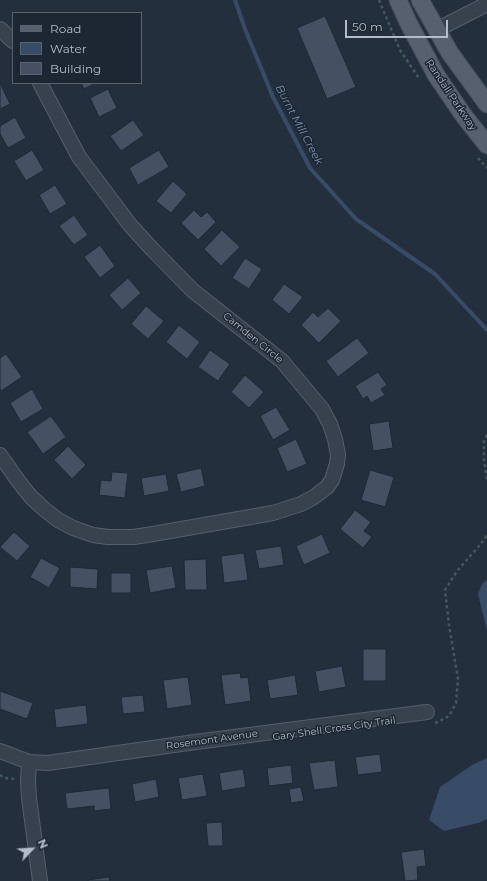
<!DOCTYPE html>
<html>
<head>
<meta charset="utf-8">
<style>
  body { margin:0 }
  #map { position:relative; width:487px; height:881px; overflow:hidden; background:#242f3e; font-family:Montserrat,sans-serif }
  canvas { display:block }
  .legend { position:absolute; left:12px; top:12px; width:130px; height:72px; box-sizing:border-box; background:#1d2633; border:1px solid #59626f; margin:0; padding:5px 7px; list-style:none; font-size:12px; color:#b4bcc9 }
  .legend li { display:flex; align-items:center; gap:8px; height:20px }
  .legend b { width:20px; border:1px solid #59626f }
  .north { position:absolute; left:12px; top:829px; width:40px; height:40px; -webkit-text-stroke:3px #1d2633; paint-order:stroke; rotate:65deg; font-size:11px; font-weight:700; line-height:16px; text-align:center; color:#b4bcc9 }
  .north::after { content:''; display:block; margin:auto; width:14px; height:18px; background:#b4bcc9; clip-path:polygon(50% 0,100% 100%,50% 72%,0 100%) }
  .scale { position:absolute; left:345px; top:20px; width:103px; height:18px; box-sizing:border-box; border:2px solid #b4bcc9; border-top:0; padding-left:5px; font-size:12px; line-height:14px; white-space:nowrap; color:#b4bcc9; -webkit-text-stroke:3px #1d2633; paint-order:stroke }
</style>
</head>
<body>
<div id="map">
<canvas width="487" height="881"></canvas>
<ul class="legend">
<li><b style="height:5px;background:#56606e"></b>Road</li>
<li><b style="height:11px;background:#394c67"></b>Water</li>
<li><b style="height:11px;background:#455162"></b>Building</li>
</ul>
<div class="north">N</div>
<div class="scale">50 m</div>
</div>
<script>
const context = document.querySelector('canvas').getContext('2d');
context.lineJoin = 'round';
function fillPath(path, color) {
  context.fillStyle = color;
  context.fill(path, 'evenodd');
}
function toPath(rows) {
  const path = new Path2D();
  for (const r of rows) {
    path.moveTo(r[0], r[1]);
    for (let i = 2; i < r.length; i += 2) path.lineTo(r[i], r[i + 1]);
  }
  return path;
}
function stroke(path, color, width, dash) {
  context.strokeStyle = color;
  context.lineWidth = width;
  context.lineCap = dash ? 'butt' : 'round';
  context.setLineDash(dash || []);
  context.stroke(path);
}
function write(font, color, halo, rows, align = 'center') {
  context.font = font + ' Montserrat,sans-serif';
  context.lineWidth = 3;
  context.setLineDash([]);
  context.textBaseline = 'middle';
  context.strokeStyle = halo;
  context.fillStyle = color;
  for (const [text, x, y, turn = 0] of rows) {
    context.save();
    context.translate(x, y);
    context.rotate((+turn || 0) * Math.PI / 180);
    context.textAlign = isNaN(turn) ? turn : align;
    if (halo) context.strokeText(text, 0, 0);
    context.fillText(text, 0, 0);
    context.restore();
  }
}
fillPath(toPath([
  [487,580,487,631,478,594,482,584],
  [487,758,487,819,478,823,444,831,429,820,440,787,472,765]
]), '#394c67');
stroke(toPath([
  [235,0,245,29,273,97,310,168,356,219,435,274,487,330]
]), '#394c67', 4);
const building = toPath([
  [325,16,356,87,327,99,297,28,325,16],
  [0,83,10,104,0,109,0,83],
  [81,83,96,83,84,89,81,83],
  [108,89,117,108,99,117,90,98,108,89],
  [15,117,26,138,8,148,0,134,0,126,15,117],
  [133,120,144,135,121,151,110,136,133,120],
  [32,150,44,170,26,181,14,161,32,150],
  [159,150,169,167,138,185,129,168,159,150],
  [173,181,187,194,171,213,156,201,173,181],
  [55,185,67,204,50,214,39,195,55,185],
  [194,210,201,217,207,212,216,222,198,240,181,223,194,210],
  [74,215,88,235,74,245,59,226,74,215],
  [222,230,240,247,221,266,204,249,222,230],
  [100,245,115,266,100,278,84,257,100,245],
  [245,258,262,269,249,289,232,278,245,258],
  [128,278,141,293,122,310,109,295,128,278],
  [284,284,303,297,289,314,272,300,284,284],
  [146,306,164,321,148,339,131,324,146,306],
  [328,308,341,321,319,343,301,325,313,312,318,317,328,308],
  [179,325,200,342,187,359,166,342,179,325],
  [357,338,369,353,338,377,326,361,357,338],
  [210,350,230,364,218,381,198,367,210,350],
  [6,354,22,377,1,391,0,390,0,358,6,354],
  [378,372,387,385,381,389,385,395,371,403,367,396,363,399,355,386,378,372],
  [245,375,264,392,249,408,231,392,245,375],
  [32,389,43,409,21,422,10,403,32,389],
  [276,407,290,430,273,440,260,416,276,407],
  [51,416,66,437,43,454,27,432,51,416],
  [389,421,393,448,373,451,369,424,389,421],
  [296,439,307,464,287,472,277,448,296,439],
  [68,446,86,465,72,479,54,460,68,446],
  [201,468,205,486,181,492,176,474,201,468],
  [370,470,394,477,385,507,361,500,370,470],
  [112,472,128,473,125,498,99,495,101,480,111,481,112,472],
  [166,474,169,491,144,496,141,478,166,474],
  [355,510,371,522,364,531,372,537,363,548,340,529,355,510],
  [14,532,30,546,17,561,0,547,14,532],
  [322,534,330,553,304,565,296,546,322,534],
  [281,546,284,565,259,569,255,550,281,546],
  [244,553,248,580,224,583,221,556,244,553],
  [41,558,60,568,49,588,30,577,41,558],
  [206,559,207,590,185,590,184,560,206,559],
  [172,566,176,588,150,593,146,570,172,566],
  [70,567,98,569,97,589,70,587,70,567],
  [111,573,131,573,131,593,111,593,111,573],
  [363,649,386,649,386,681,363,681,363,649],
  [342,666,346,687,319,692,315,671,342,666],
  [240,673,241,678,248,677,251,701,225,705,221,675,240,673],
  [295,675,298,695,270,699,267,680,295,675],
  [188,677,192,705,167,709,163,680,188,677],
  [0,691,33,703,27,719,0,709,0,691],
  [143,695,145,712,123,714,121,697,143,695],
  [86,705,88,724,56,728,54,709,86,705],
  [380,754,382,772,358,775,355,757,380,754],
  [335,760,338,787,314,790,309,763,335,760],
  [291,765,293,783,269,786,267,768,291,765],
  [243,769,246,787,222,791,219,773,243,769],
  [203,774,207,796,182,800,178,778,203,774],
  [156,779,159,797,135,802,132,784,156,779],
  [301,787,304,801,291,803,289,789,301,787],
  [109,788,111,809,94,811,94,806,67,809,65,793,109,788],
  [222,822,223,846,208,846,206,823,222,822],
  [424,849,426,866,417,867,418,880,405,881,401,852,424,849],
  [109,877,110,881,88,881,88,880,109,877]
]);
fillPath(building, '#455162');
stroke(building, '#1f2835', 1);
const minor = toPath([
  [0,29,13,41],
  [436,30,487,4],
  [0,455,19,482,31,497,44,509,58,520,73,528,93,535,108,537,134,537,153,534,273,513,301,504,314,497,327,487,332,480,337,464,338,455,335,439,330,424,322,409,282,361,192,290,153,250,130,225,79,157,40,83],
  [0,751,29,762,48,763,188,743,427,712],
  [29,762,28,781,29,798,40,881]
]);
const major = toPath([
  [398,0,409,24,436,75,464,116,487,145],
  [420,0,450,53,487,104]
]);
stroke(minor, '#565f6c', 16);
stroke(major, '#414a57', 19);
stroke(toPath([
  [379,0,400,50,420,80],
  [478,158,487,168],
  [487,435,484,440,484,460,487,480],
  [435,723,438,722,449,716,456,703,458,679,449,625,445,590,457,571,480,545,487,535],
  [0,775,5,778,15,779]
]), '#44595c', 2.5, [3, 3]);
stroke(minor, '#38414e', 14);
stroke(major, '#56606e', 17);
write('10px', '#b4bcc9', '#1d2633', [
  ["Randall Parkway",451,95,56],
  ["Camden Circle",253,338,39],
  ["Gary Shell Cross City Trail",334,729,-8],
  ["Rosemont Avenue",212,740,-8]
]);
write('italic 11px', '#7c92b1', '#1d2633', [
  ["Burnt Mill Creek",299,125,62]
]);
</script>
</body>
</html>
